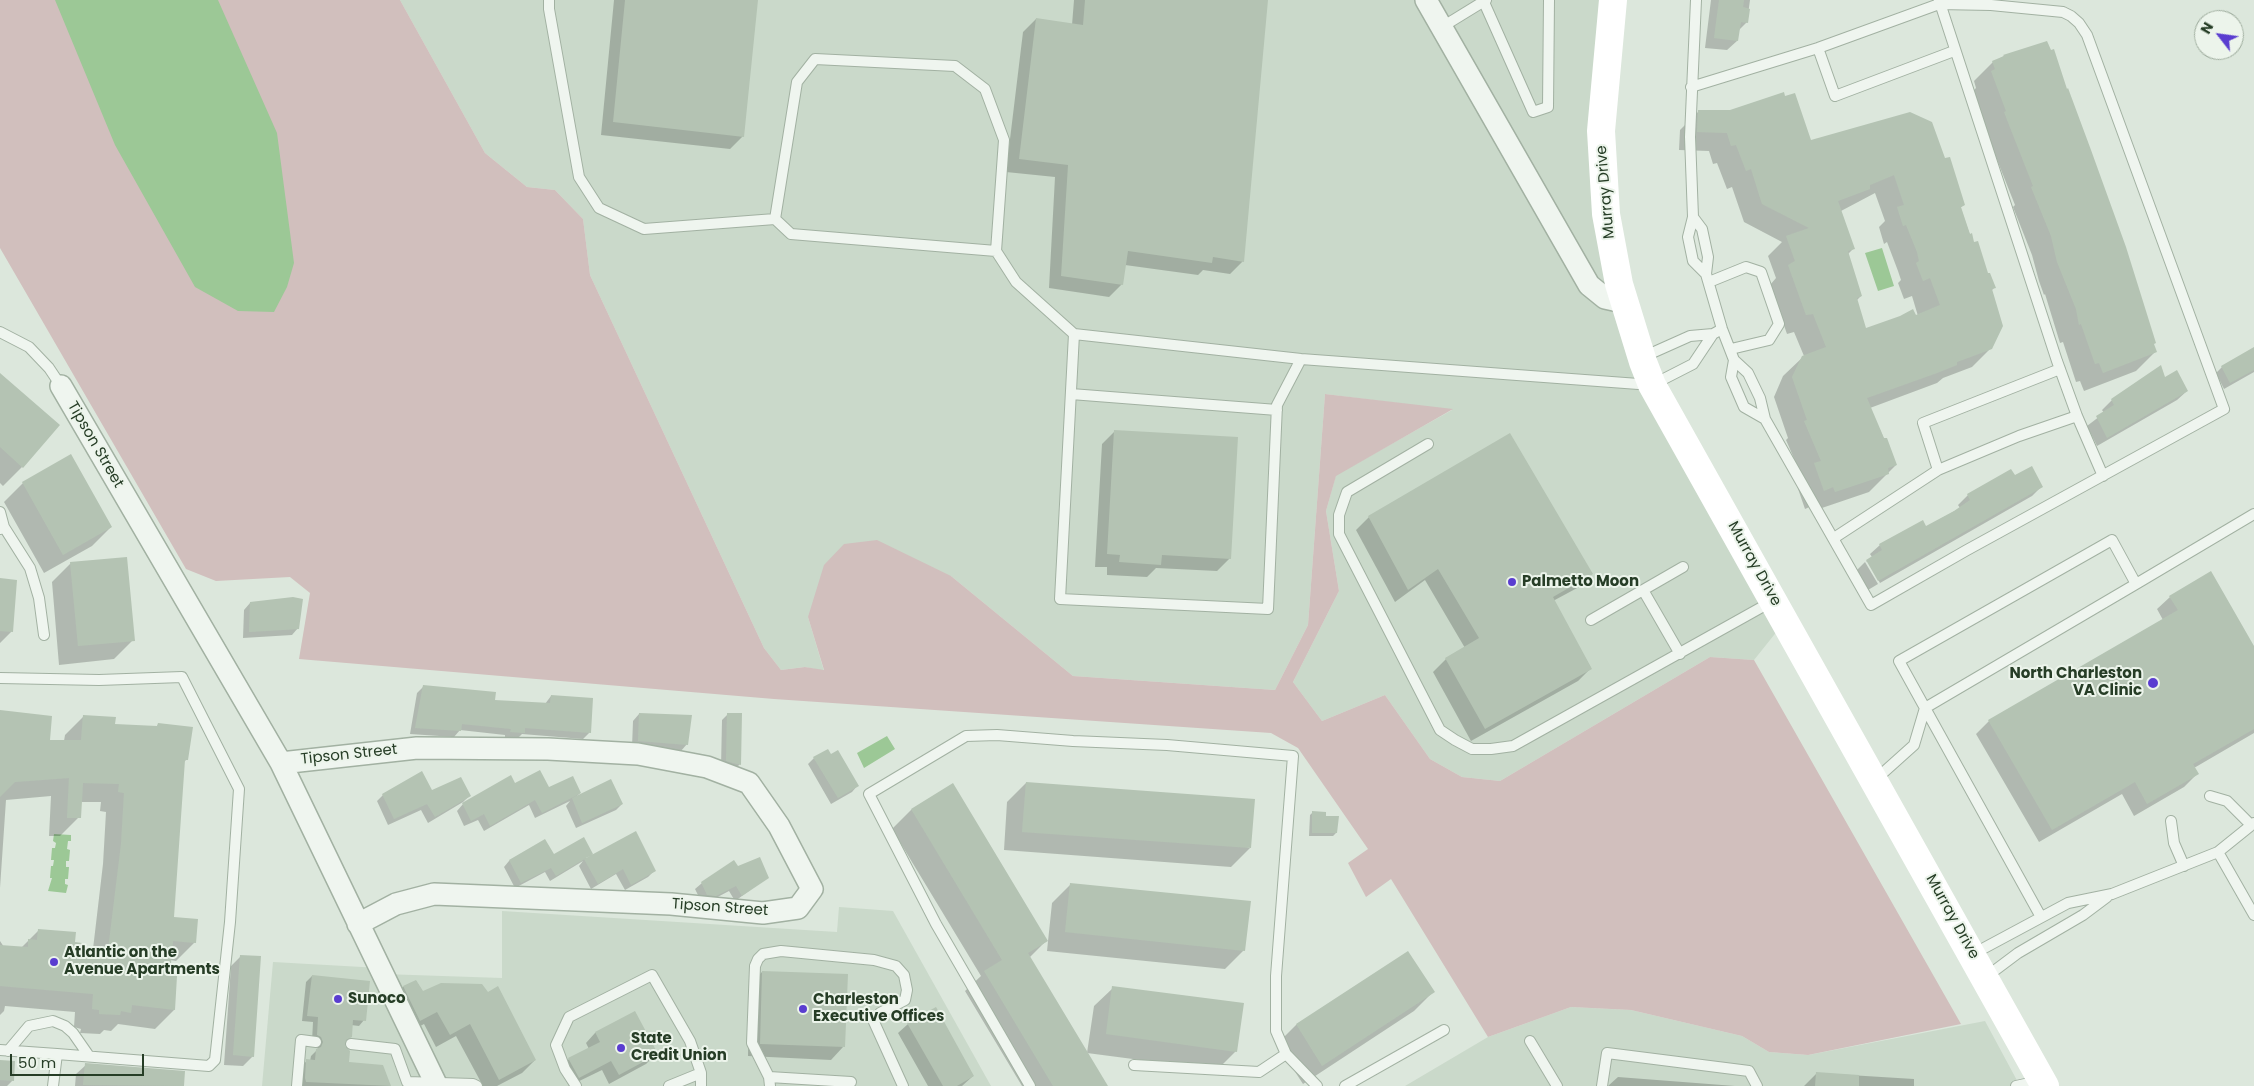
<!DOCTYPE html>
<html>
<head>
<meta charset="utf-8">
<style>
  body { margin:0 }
  #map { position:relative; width:2254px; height:1086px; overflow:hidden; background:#dce7dc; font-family:Poppins,sans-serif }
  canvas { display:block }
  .north { position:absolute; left:2194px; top:10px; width:50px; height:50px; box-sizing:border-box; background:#ecf4eb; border:1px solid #9dab9c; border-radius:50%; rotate:300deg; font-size:14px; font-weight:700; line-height:20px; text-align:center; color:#263d26 }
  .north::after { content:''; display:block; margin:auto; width:18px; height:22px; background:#5a3dd0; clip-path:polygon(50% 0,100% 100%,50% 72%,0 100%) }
  .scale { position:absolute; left:10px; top:1054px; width:134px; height:22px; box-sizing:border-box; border:2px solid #263d26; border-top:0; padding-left:6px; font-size:15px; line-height:18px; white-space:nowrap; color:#263d26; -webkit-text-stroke:4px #ecf4eb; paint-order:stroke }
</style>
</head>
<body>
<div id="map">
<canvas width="2254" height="1086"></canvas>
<div class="north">N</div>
<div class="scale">50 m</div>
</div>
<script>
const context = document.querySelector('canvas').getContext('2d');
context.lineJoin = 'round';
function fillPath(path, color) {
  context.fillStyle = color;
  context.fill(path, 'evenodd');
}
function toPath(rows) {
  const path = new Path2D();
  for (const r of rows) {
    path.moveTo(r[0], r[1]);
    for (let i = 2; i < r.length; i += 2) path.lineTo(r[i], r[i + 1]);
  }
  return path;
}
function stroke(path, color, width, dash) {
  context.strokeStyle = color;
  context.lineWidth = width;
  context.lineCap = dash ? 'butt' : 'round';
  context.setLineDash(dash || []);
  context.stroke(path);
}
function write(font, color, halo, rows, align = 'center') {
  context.font = font + ' Poppins,sans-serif';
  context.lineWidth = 4;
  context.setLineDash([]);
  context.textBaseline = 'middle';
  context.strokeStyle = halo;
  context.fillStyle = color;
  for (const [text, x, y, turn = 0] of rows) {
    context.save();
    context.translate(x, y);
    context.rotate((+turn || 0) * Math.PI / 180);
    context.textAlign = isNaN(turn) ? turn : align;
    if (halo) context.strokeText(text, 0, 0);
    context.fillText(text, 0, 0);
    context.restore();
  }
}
fillPath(toPath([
  [400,0,1613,0,1601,131,1623,302,1786,620,1754,660,1710,657,1500,781,1462,777,1430,759,1385,695,1322,721,1293,682,1339,591,1326,511,1336,475,1452,410,1325,394,1308,625,1275,690,1073,676,951,576,808,617,824,671,805,667,781,670,764,648,590,275,583,219,555,190,527,187,485,153],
  [839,907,893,911,991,1086,262,1086,273,962,380,968,383,974,502,978,502,911,837,932],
  [1571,1007,1631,1010,1742,1036,1769,1052,1808,1055,1985,1021,2020,1086,1405,1086,1488,1037]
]), '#cad9ca');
fillPath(toPath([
  [0,0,400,0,485,153,527,187,555,190,583,219,590,275,764,648,781,670,805,667,824,670,808,617,824,565,844,544,877,540,951,576,1073,676,1275,690,1308,625,1325,394,1453,409,1336,476,1326,511,1339,591,1293,682,1322,721,1385,695,1430,759,1462,777,1500,781,1710,657,1754,660,1961,1024,1808,1055,1769,1052,1742,1036,1631,1010,1571,1007,1488,1037,1391,879,1366,897,1348,863,1368,849,1298,748,1271,733,774,699,299,659,310,593,290,577,216,581,186,569,0,248]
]), '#d1bfbd');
fillPath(toPath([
  [55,0,218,0,277,133,294,263,287,287,274,312,238,311,195,287,115,145],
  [1882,248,1894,286,1878,291,1865,253],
  [887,736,895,749,864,768,857,753],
  [54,834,71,835,71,841,68,841,67,849,70,850,69,861,66,861,66,867,69,867,68,879,65,879,65,884,68,885,66,893,48,891,52,878,50,878,51,866,53,866,54,860,51,860,52,848,55,848,56,843,53,841]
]), '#9cc896');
fillPath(toPath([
  [614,0,757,0,743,136,730,149,601,135],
  [1074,0,1267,0,1243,261,1230,274,1203,270,1198,275,1125,265,1122,284,1109,297,1049,288,1055,177,1006,172,1023,32,1036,19,1072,25],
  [1711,0,1750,0,1747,22,1739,30,1737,41,1727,50,1705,48],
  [2047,43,2155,352,2136,371,2084,391,2080,381,2076,382,2063,342,2060,343,2045,294,2044,295,2039,281,2032,255,2013,207,2015,205,1986,132,1987,130,1973,91,1976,88,1974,81,1993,62,2004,56],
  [1699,111,1810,141,1944,160,1964,205,1960,208,1973,243,1994,288,1991,291,1991,348,1972,367,1943,378,1937,383,1870,408,1896,465,1869,492,1816,510,1814,505,1805,509,1796,483,1802,477,1786,440,1788,438,1774,397,1783,376,1804,356,1794,332,1787,334,1770,285,1776,278,1768,256,1782,242,1744,222,1732,187,1727,189,1717,163,1713,164,1709,151,1679,150,1680,130],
  [1875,193,1885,221,1879,227,1884,244,1887,242,1898,271,1901,280,1898,283,1904,299,1912,296,1918,316,1865,330,1857,300,1861,296,1847,255,1853,249,1841,211],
  [2254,349,2254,372,2224,389,2216,373,2222,367],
  [0,375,22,467,3,486,0,483],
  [2165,378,2187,391,2177,400,2097,446,2087,426,2104,413,2102,410,2112,400],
  [1115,431,1230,558,1217,571,1156,568,1147,577,1107,575,1107,567,1095,567,1102,444],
  [2014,477,2041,487,2032,496,1880,583,1868,562,1866,562,1872,557,1870,554,1880,545,1926,527,1960,508,1958,505,1968,495],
  [23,483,111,527,92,546,44,573,4,502],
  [1369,517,1592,574,1579,587,1553,601,1591,668,1578,681,1471,741,1433,672,1446,659,1465,648,1425,580,1395,602,1356,530],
  [1865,562,1878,584,1868,590,1857,570],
  [71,563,133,640,114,659,59,665,52,582],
  [0,579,12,631,0,643],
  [2170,597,2254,649,2254,733,2194,768,2197,774,2184,787,2134,816,2122,794,2039,842,1976,734,1989,721,2163,620,2157,609],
  [250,603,298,628,292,635,243,638,244,610],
  [423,687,494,701,545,704,551,696,590,732,583,739,522,734,518,738,505,738,505,735,460,730,454,737,410,734,417,693],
  [0,712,49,741,64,741,65,735,84,716,114,725,155,728,158,725,187,759,183,763,173,918,195,942,176,961,170,960,169,977,176,977,174,1010,155,1029,118,1024,111,1031,104,1030,100,1034,80,1033,81,1029,74,1027,75,1012,5,1006,4,1011,0,1015,0,941,4,947,21,948,39,930,80,948,93,949,103,864,106,812,100,811,101,802,81,802,79,817,60,836,49,836,51,796,6,800,0,888],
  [639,714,687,744,681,751,632,747,633,721],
  [728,714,740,764,734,770,721,767,722,720],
  [814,758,858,785,852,792,831,804,808,764],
  [1026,783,1250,848,1231,867,1004,850,1007,802],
  [514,784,580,793,575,798,622,804,616,810,576,828,566,806,570,801,535,818,529,805,484,831,478,820,464,826,457,811,463,804],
  [952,785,1046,941,1029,958,1106,1086,1022,1086,965,991,981,976,892,829,911,810],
  [432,792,469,796,463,802,428,823,421,810,388,825,377,801,383,795],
  [1313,812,1324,817,1336,833,1333,836,1309,836,1310,815],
  [544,841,553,856,587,858,654,871,648,877,625,890,616,874,591,889,579,866,583,861,550,881,545,872,515,888,504,867,509,861],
  [738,868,767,878,735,901,729,891,708,902,701,901,695,889,702,883],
  [1071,884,1244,950,1225,969,1047,951,1052,903],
  [1408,953,1433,992,1414,1011,1303,1084,1277,1044,1296,1025],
  [241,956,253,1056,243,1066,224,1065,231,966],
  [762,972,843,1047,831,1060,748,1056,749,985],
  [312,976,364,1020,359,1026,351,1025,350,1037,343,1043,348,1064,382,1066,390,1086,301,1086,301,1066,307,1061,310,1061,311,1056,318,1049,315,1042,312,1041,313,1022,302,1021,306,982],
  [416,981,423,992,535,1060,522,1073,497,1086,483,1086,456,1036,436,1047,424,1024,407,1033,391,1000,403,987],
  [1113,988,1236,1051,1217,1070,1087,1053,1094,1006],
  [634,1013,656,1054,646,1064,609,1084,602,1070,569,1086,560,1069,569,1059,589,1049,586,1043,595,1033],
  [908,1024,973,1076,962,1086,928,1086,898,1033],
  [0,1061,13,1080,7,1086,0,1086],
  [86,1065,184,1072,183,1086,75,1086,76,1074],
  [1817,1073,1914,1079,1914,1086,1804,1086],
  [1618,1077,1735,1086,1608,1086]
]), '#0003');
fillPath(toPath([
  [625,0,758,0,744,137,613,122],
  [1085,0,1268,0,1244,262,1213,257,1212,263,1128,251,1123,285,1061,276,1068,165,1019,159,1036,18,1083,25],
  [1719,0,1744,0,1743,7,1750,9,1748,23,1741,22,1738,41,1714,38],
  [2047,41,2051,50,2054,49,2067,89,2068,88,2091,150,2126,247,2156,343,2154,344,2157,352,2103,373,2099,363,2095,364,2081,324,2079,325,2076,309,2057,262,2051,236,2031,187,2033,186,2004,112,2006,111,1991,71,1995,69,1992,61,2004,56,2003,55],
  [1784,92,1785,96,1795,93,1811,140,1910,112,1932,122,1945,158,1950,157,1965,205,1961,207,1970,234,1972,233,1974,242,1978,241,1988,273,1990,273,1996,288,1992,289,2003,326,1992,349,1957,362,1957,365,1937,373,1867,398,1884,438,1887,438,1897,465,1888,468,1889,474,1835,492,1833,487,1824,491,1814,463,1821,461,1804,421,1807,420,1792,377,1802,356,1826,347,1813,314,1806,315,1788,265,1795,261,1786,236,1809,228,1762,204,1751,169,1746,171,1736,145,1731,146,1727,133,1697,132,1698,110,1730,110],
  [1894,175,1904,205,1897,207,1903,226,1906,225,1917,252,1919,261,1916,263,1923,281,1930,278,1940,305,1916,315,1913,309,1900,316,1866,328,1857,298,1862,296,1848,251,1855,249,1838,201,1870,189,1870,185],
  [2254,347,2254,370,2230,383,2221,366],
  [2161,365,2165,377,2177,370,2188,391,2107,438,2096,416,2114,405,2111,399],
  [0,373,60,425,23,468,0,447],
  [1114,430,1238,437,1231,559,1162,555,1161,565,1119,562,1120,555,1107,554],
  [1510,433,1593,574,1553,597,1592,669,1485,729,1445,658,1479,638,1438,569,1408,590,1368,516],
  [71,454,112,527,63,555,22,482],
  [2032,466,2043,487,1878,581,1866,560,1882,550,1879,544,1923,520,1926,526,1954,511,1970,500,1967,494,2011,469,2015,475],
  [127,557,135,641,78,646,70,562],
  [2211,571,2254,646,2254,729,2193,764,2199,774,2147,804,2135,782,2052,830,1988,720,2178,610,2169,596],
  [0,578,17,580,13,632,0,631],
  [293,597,303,599,299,629,249,632,250,602],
  [423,685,496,692,495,700,550,703,551,695,593,698,591,733,525,728,525,733,510,732,511,729,462,724,461,731,415,728],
  [0,710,52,716,50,740,81,740,83,715,116,717,115,724,157,726,158,723,193,727,188,760,185,760,174,917,198,919,196,943,173,941,170,975,177,976,175,1010,132,1005,131,1013,121,1011,120,1015,99,1014,99,1010,92,1009,93,994,0,986,0,945,28,947,28,939,37,940,38,929,76,932,75,942,82,943,82,947,108,950,121,844,124,793,118,792,119,784,83,783,81,818,67,818,69,778,15,782,0,797],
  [639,713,692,715,688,745,638,741],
  [727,713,742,713,741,765,726,761],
  [828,749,831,754,838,750,859,786,838,798,813,757],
  [540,770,549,787,573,776,581,793,542,813,535,800,490,826,484,814,471,821,462,803,511,775,515,783],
  [422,771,432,790,461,777,471,796,435,817,427,804,394,819,382,794],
  [611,779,623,804,582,823,572,798],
  [1026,782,1255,799,1251,848,1022,832],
  [953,783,1048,941,1028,953,1108,1086,1053,1086,984,971,1002,960,911,809],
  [1312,811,1326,812,1326,816,1339,816,1337,833,1312,833],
  [636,831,656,871,631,885,623,869,598,884,584,859],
  [584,837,593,854,556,876,551,868,521,883,509,860,545,839,554,854],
  [760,857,769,878,742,896,736,886,716,896,707,895,701,882,734,860,738,866],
  [1070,883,1251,901,1245,951,1065,932],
  [1408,951,1435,992,1322,1066,1296,1024],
  [240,955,261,956,254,1057,233,1055],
  [762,971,848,974,845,1047,760,1044],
  [312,975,370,981,366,1021,353,1020,352,1037,346,1040,345,1046,350,1051,349,1062,383,1065,391,1086,306,1082,305,1078,306,1059,315,1060,316,1049,321,1047,323,1042,321,1037,317,1035,318,1017,307,1016],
  [416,980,423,991,441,983,482,984,488,992,498,986,536,1060,499,1080,470,1024,450,1035,437,1012,420,1021,403,986],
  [1112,986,1244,1003,1237,1052,1106,1034],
  [936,1007,974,1076,957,1086,943,1086,907,1023],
  [635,1011,658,1054,619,1075,611,1061,579,1078,568,1058,600,1042,595,1032],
  [0,1060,15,1061,14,1081,0,1080],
  [85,1063,185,1071,184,1086,83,1085],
  [1816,1072,1859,1075,1859,1086,1815,1086]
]), '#b4c3b3');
const lane = toPath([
  [549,0,549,9,579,177,599,208,644,229,775,219],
  [1483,0,1533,112,1548,107,1549,0],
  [1696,0,1690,137,1693,217,1688,237,1693,261,1706,274],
  [1939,0,2057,361,2077,416,2103,476],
  [1442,27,1486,0],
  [1818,48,1835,96,1954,51],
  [1691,87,1818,48,1939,4,1991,5,2063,12,2071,16,2079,23,2087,35,2224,409,1967,550,1871,605,1765,419,1760,398,1748,373,1734,360],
  [1693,217,1702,229,1708,257,1706,274,1722,329,1734,360,1731,377,1744,407,1765,419],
  [996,251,791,234,775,219,797,82,815,59,955,66,985,89,1004,140,996,251,1016,282,1074,334,1301,359,1652,385,1693,364,1713,334,1722,329],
  [1709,282,1746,267,1761,272,1779,324,1769,340,1731,349],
  [0,332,29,347,49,368,61,386],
  [1074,334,1060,599,1268,609,1277,405,1301,359],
  [1643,357,1690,336,1713,334],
  [1071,394,1277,410],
  [1428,444,1347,492,1339,515,1339,534,1440,730,1455,740,1472,749,1491,749,1513,746,1771,602],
  [1938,470,1923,423,2060,369],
  [0,512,4,527,0,529],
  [4,527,30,568,39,598,44,635],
  [1834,538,1938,470,2019,436,2077,416],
  [2136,584,2254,514],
  [1643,590,1680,654],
  [1591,620,1683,567],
  [0,678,99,680,182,677,239,789,230,922,215,1060,209,1066,57,1054,53,1086],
  [1875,780,1914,745,1925,708,2136,584,2112,540,1899,661,1925,708,2041,917],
  [2210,796,2227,801,2251,825],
  [2171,821,2174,843,2184,866],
  [2218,852,2254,915],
  [1973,954,2068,903,2112,894,2218,852,2254,823],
  [1986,977,2018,953,2083,915,2107,897],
  [1530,1041,1557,1086],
  [351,1044,395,1049,407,1082,473,1084,477,1086],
  [0,1050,57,1054],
  [8,1051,29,1026,53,1021,65,1026,73,1033,89,1056],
  [1134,1065,1259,1072,1286,1054],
  [769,1077,851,1082],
  [297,1086,301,1040,316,1042],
  [576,1086,565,1069,556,1045,569,1017,652,975,690,1041,701,1073,701,1086],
  [669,1086,701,1073],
  [770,1086,769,1077,752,1043,755,966,758,959,763,954,781,951,874,960,896,966,904,975,907,990,905,1000,880,1013,874,1022,903,1086],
  [1030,1086,936,924,869,794,966,736,997,735,1073,741,1167,745,1293,756,1276,976,1276,1031,1286,1054,1317,1086],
  [1345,1086,1444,1030],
  [1602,1086,1607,1053,1749,1071,1757,1086],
  [2016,1086,2039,1081]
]);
const street = toPath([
  [1426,0,1589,285,1605,298,1623,302],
  [61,386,281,763,437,1086],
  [281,763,417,748,548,749,638,754,707,767,749,783,779,826,812,889,798,908,763,913,671,904,434,894,396,904,358,924]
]);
stroke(lane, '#a2b1a2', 12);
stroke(street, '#a2b1a2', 24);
stroke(lane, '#eff5ef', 10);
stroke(street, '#eff5ef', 21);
stroke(toPath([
  [1613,0,1601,131,1606,214,1619,284,1643,362,1652,385,2045,1086]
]), '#fff', 28);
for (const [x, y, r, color] of [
  [1512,582,5,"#5a3dd0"],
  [2153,683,6,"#5a3dd0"],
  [54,962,5,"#5a3dd0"],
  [338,999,5,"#5a3dd0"],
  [803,1009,5,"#5a3dd0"],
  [621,1048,5,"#5a3dd0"]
]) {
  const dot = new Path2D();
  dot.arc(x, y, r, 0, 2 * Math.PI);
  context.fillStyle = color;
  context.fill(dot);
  stroke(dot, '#ecf4eb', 2);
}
write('15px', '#263d26', '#ecf4eb', [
  ["Murray Drive",1606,192,-95],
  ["Tipson Street",95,445,60],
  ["Murray Drive",1754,564,61],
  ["Tipson Street",349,755,-6],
  ["Tipson Street",720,908,4],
  ["Murray Drive",1952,917,61]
]);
write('bold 15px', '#263d26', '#ecf4eb', [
  ["Palmetto Moon",1522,582],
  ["North Charleston",2142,674,"right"],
  ["VA Clinic",2142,691,"right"],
  ["Atlantic on the",64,953],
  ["Avenue Apartments",64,970],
  ["Sunoco",348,999],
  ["Charleston",813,1000],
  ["Executive Offices",813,1017],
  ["State",631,1039],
  ["Credit Union",631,1056]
], 'left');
</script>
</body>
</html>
